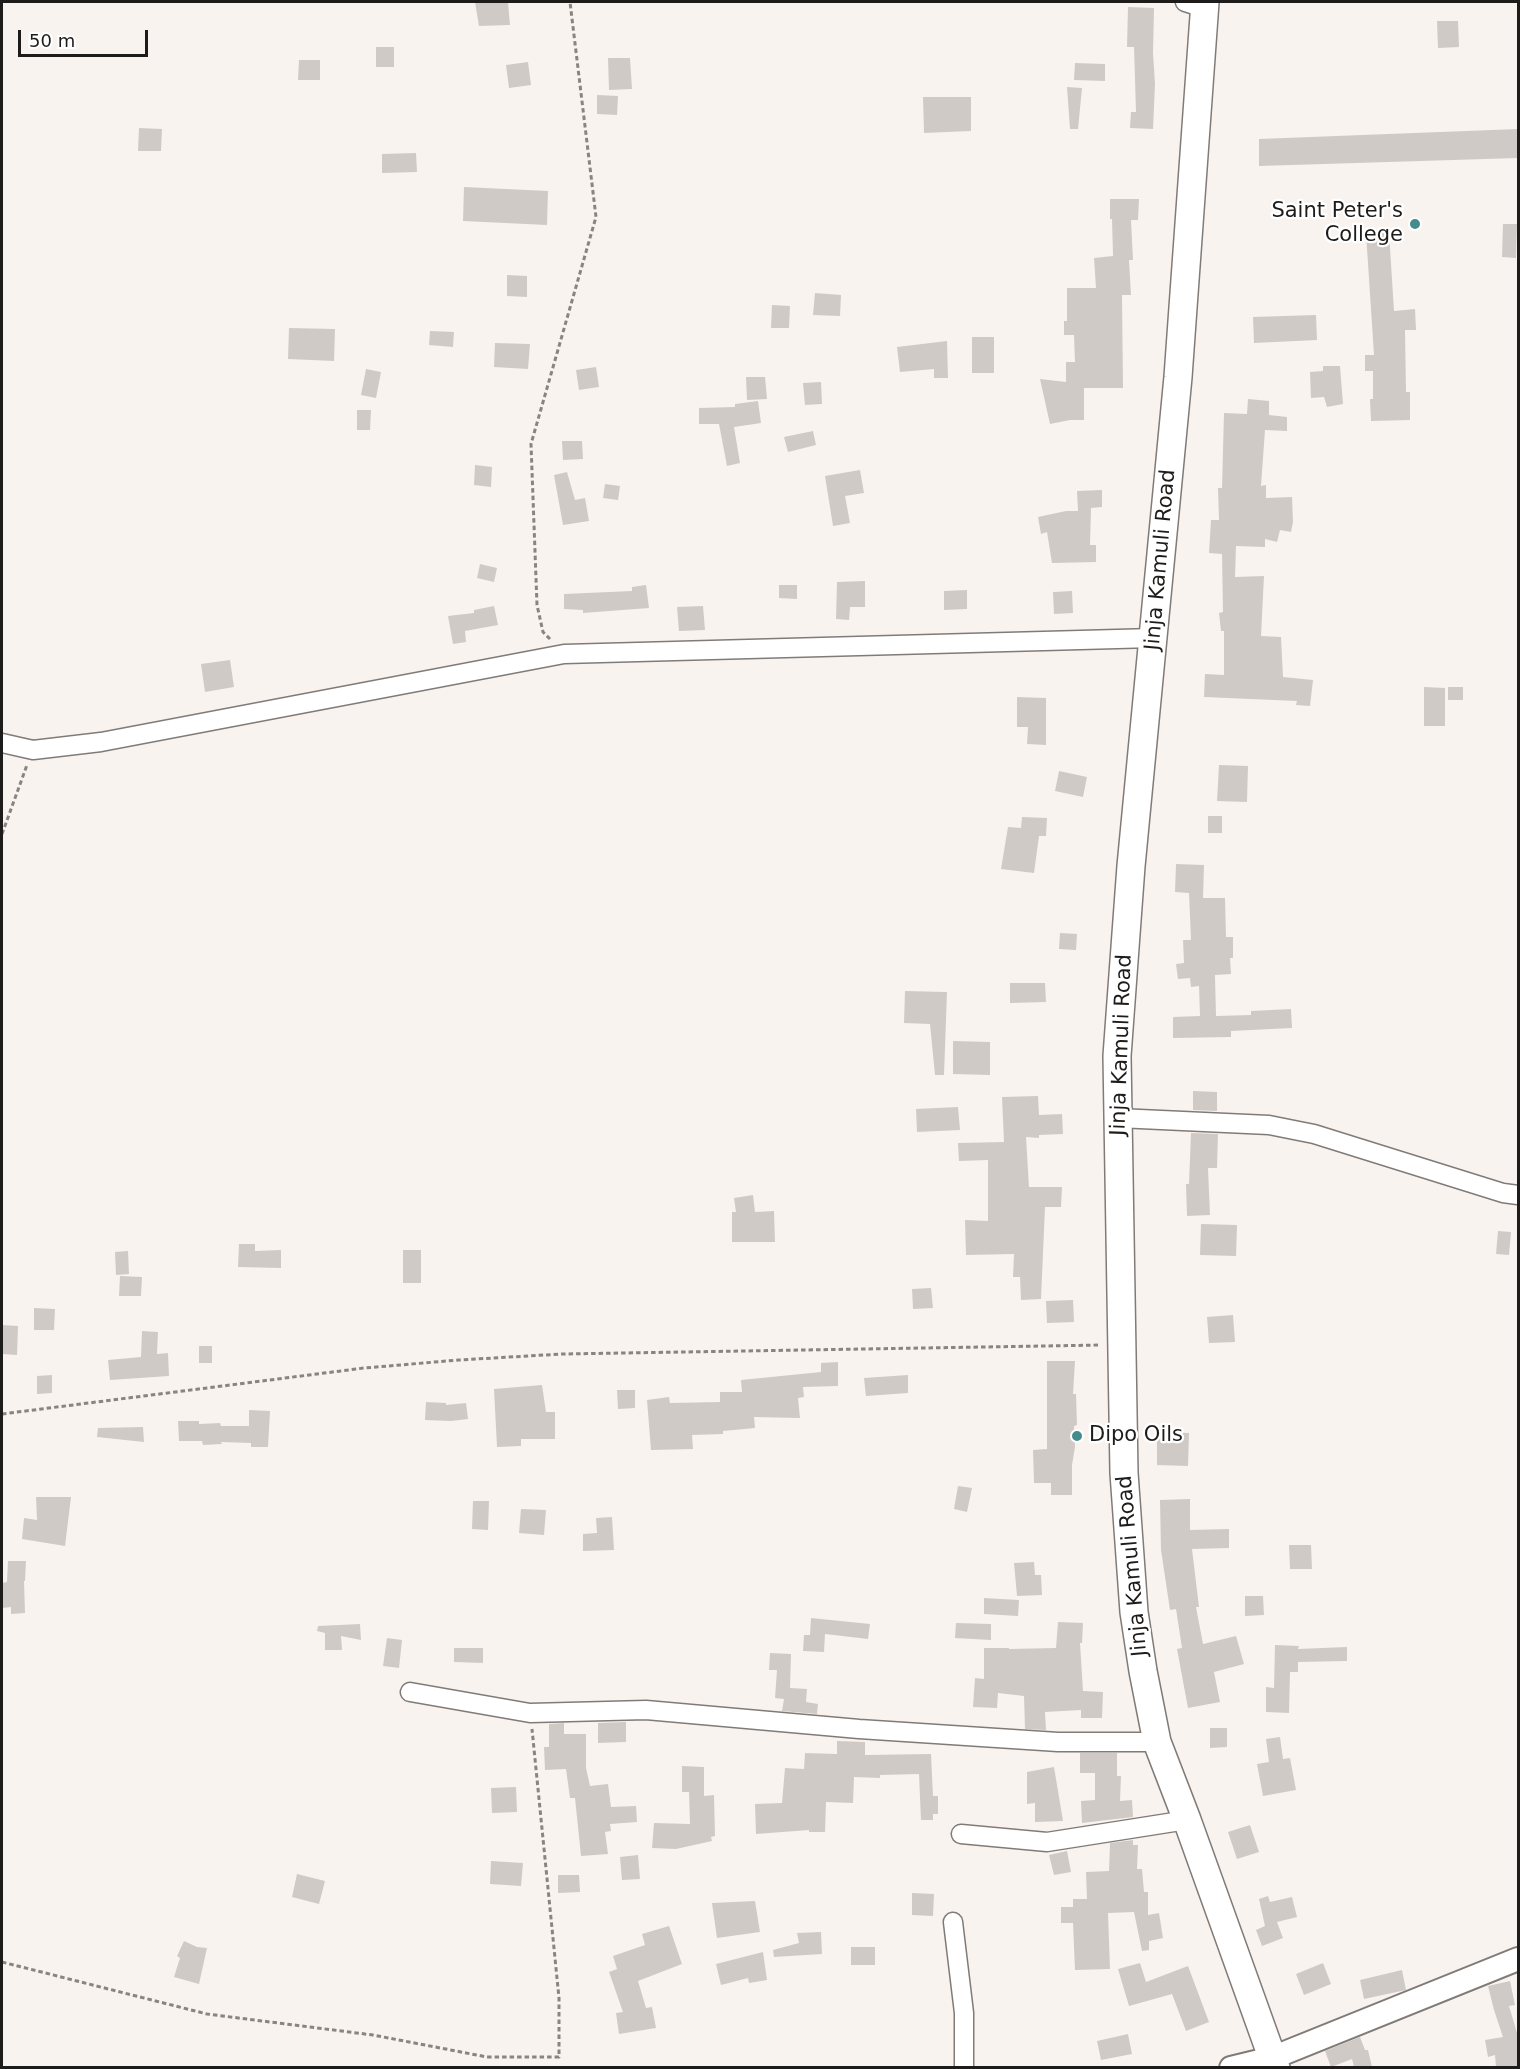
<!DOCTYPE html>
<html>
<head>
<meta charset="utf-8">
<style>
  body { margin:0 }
  #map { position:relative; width:1520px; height:2069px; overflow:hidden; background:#f9f3ef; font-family:"DejaVu Sans",sans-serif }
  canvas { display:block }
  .frame { position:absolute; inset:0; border:3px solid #1e1c1b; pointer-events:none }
  .scale { position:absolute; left:18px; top:30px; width:130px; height:27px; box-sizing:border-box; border:3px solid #1e1c1b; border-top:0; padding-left:8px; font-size:18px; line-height:21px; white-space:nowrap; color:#1e1c1b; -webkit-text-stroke:4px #fff; paint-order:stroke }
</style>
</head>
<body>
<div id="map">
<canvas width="1520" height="2069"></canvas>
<div class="frame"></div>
<div class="scale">50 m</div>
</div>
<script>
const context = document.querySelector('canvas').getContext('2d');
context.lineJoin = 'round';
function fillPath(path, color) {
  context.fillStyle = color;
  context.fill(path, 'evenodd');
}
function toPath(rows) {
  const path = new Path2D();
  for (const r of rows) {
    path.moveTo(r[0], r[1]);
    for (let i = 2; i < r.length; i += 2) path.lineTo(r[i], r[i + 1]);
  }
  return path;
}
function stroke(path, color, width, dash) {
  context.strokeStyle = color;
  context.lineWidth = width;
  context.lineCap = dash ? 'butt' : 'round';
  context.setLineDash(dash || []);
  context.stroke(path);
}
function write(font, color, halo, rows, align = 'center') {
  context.font = font + ' "DejaVu Sans",sans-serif';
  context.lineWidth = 4.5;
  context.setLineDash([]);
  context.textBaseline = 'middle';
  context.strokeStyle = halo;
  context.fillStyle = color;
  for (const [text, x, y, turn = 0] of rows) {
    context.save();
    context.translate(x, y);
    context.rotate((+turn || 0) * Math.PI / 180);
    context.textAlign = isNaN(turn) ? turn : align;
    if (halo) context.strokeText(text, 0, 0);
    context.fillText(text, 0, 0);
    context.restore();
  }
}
fillPath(toPath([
  [475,2,508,2,510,25,479,26],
  [1128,7,1154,8,1153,53,1155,84,1153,129,1130,128,1131,112,1136,112,1134,47,1127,47],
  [1437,21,1458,21,1459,47,1438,48],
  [376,47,394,47,394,67,376,67],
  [608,58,630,58,632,89,609,90],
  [299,60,320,60,320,80,298,80],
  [528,62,531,85,509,88,506,65],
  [1075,63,1105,64,1105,81,1074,80],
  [1067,87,1082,88,1078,129,1070,129],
  [597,95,618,96,617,115,597,114],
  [923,97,971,97,971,131,924,133],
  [139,128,162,129,161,151,138,151],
  [1518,129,1518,158,1259,166,1259,139],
  [416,153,417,172,382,173,382,154],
  [464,187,548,191,547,225,463,221],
  [1110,199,1139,199,1138,220,1131,220,1133,260,1129,260,1131,295,1122,295,1123,388,1084,388,1084,420,1070,420,1050,424,1040,379,1066,382,1066,362,1075,362,1074,335,1064,335,1064,321,1067,321,1067,288,1096,288,1094,258,1113,256,1112,219,1110,219],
  [1503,224,1517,224,1516,258,1502,257],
  [1389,232,1394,311,1415,309,1416,330,1405,330,1406,392,1410,392,1410,420,1371,421,1370,399,1373,399,1373,371,1365,371,1365,355,1374,355,1366,233],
  [507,275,527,276,527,297,507,296],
  [815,293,841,295,840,316,813,315],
  [772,305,790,306,789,328,771,328],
  [1316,315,1317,340,1254,343,1253,317],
  [289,328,335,329,334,361,288,359],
  [430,331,454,332,453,347,429,345],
  [972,337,994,337,994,373,972,373],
  [947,341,948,378,934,378,934,369,900,372,897,347],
  [495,343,530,344,528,369,494,367],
  [1323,366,1340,366,1343,404,1327,407,1324,397,1311,398,1310,372,1323,371],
  [596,367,599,387,579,390,576,370],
  [366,369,381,372,376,398,361,395],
  [746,377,765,377,767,399,747,400],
  [821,382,822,404,805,405,803,383],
  [1248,399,1269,401,1269,415,1287,417,1287,431,1265,430,1261,486,1266,485,1266,498,1292,497,1293,522,1291,532,1280,530,1277,542,1265,539,1265,547,1236,546,1235,577,1264,576,1261,636,1281,637,1283,677,1313,680,1310,706,1296,705,1297,701,1204,697,1205,674,1224,675,1224,631,1221,631,1219,613,1223,612,1222,554,1209,553,1211,520,1219,520,1218,488,1222,488,1224,413,1247,414],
  [758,401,761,423,734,427,740,463,727,466,719,424,699,424,699,408,735,407,735,404],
  [357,410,371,410,370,430,357,430],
  [813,431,816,445,788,452,784,437],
  [562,441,582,441,583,459,563,460],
  [475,465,492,467,491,487,474,485],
  [860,470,864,493,845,496,850,523,833,526,825,476],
  [567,472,575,500,585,498,589,521,563,525,554,475],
  [605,484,620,486,618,500,603,498],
  [1102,490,1102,507,1091,508,1090,545,1096,545,1096,562,1052,563,1047,532,1041,534,1038,517,1066,511,1078,511,1077,491],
  [480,564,497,568,494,582,477,578],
  [865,581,865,607,850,607,849,620,836,619,837,582],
  [646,585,649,608,583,613,583,610,564,609,564,594,632,591,632,587],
  [779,585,797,585,797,599,779,598],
  [967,590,967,609,944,610,944,591],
  [1072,591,1073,613,1054,614,1053,592],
  [494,606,498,625,465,631,466,642,453,644,448,616,474,613,474,610],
  [703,606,705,630,679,631,677,607],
  [230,660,234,687,205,692,201,664],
  [1424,687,1445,688,1445,726,1424,726],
  [1448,687,1463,687,1463,700,1448,700],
  [1017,697,1046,698,1046,745,1027,744,1028,727,1017,727],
  [1219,765,1248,766,1247,802,1217,801],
  [1059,771,1087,777,1083,797,1055,791],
  [1208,816,1222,816,1222,833,1208,833],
  [1022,817,1047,818,1046,836,1039,836,1034,873,1001,869,1008,827,1021,828],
  [1176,864,1204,865,1203,898,1225,898,1226,937,1233,937,1233,958,1230,958,1231,974,1215,975,1216,1016,1251,1015,1251,1011,1291,1009,1292,1028,1231,1031,1231,1037,1173,1038,1173,1017,1200,1016,1199,986,1191,987,1190,978,1178,979,1176,964,1184,963,1183,940,1191,940,1189,893,1175,892],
  [1060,933,1077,934,1076,950,1059,949],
  [1010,983,1045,983,1046,1002,1010,1003],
  [905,991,947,992,944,1075,935,1075,930,1024,904,1023],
  [953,1041,990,1042,990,1075,953,1074],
  [1193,1091,1217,1092,1217,1111,1193,1110],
  [1038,1096,1039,1115,1062,1114,1063,1134,1039,1135,1039,1138,1026,1137,1029,1187,1062,1187,1061,1207,1045,1207,1041,1299,1021,1300,1020,1277,1013,1277,1014,1254,966,1255,965,1220,988,1221,988,1160,959,1161,958,1143,1004,1142,1002,1097],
  [958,1107,960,1130,917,1132,916,1109],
  [1191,1133,1218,1134,1217,1168,1208,1168,1210,1215,1187,1216,1186,1184,1189,1184],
  [753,1195,755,1212,774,1211,775,1242,732,1242,732,1212,736,1212,734,1198],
  [1201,1224,1237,1225,1236,1256,1200,1255],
  [1498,1231,1511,1232,1509,1255,1496,1254],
  [239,1244,255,1244,255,1251,281,1250,281,1268,238,1267],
  [403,1250,421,1250,421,1283,403,1283],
  [128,1251,129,1274,116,1275,115,1252],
  [120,1276,142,1277,141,1296,119,1296],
  [931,1288,933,1308,913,1309,912,1289],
  [1073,1300,1074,1322,1047,1323,1046,1301],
  [34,1308,55,1309,54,1330,34,1330],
  [1233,1315,1235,1342,1209,1343,1207,1317],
  [2,1325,18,1326,17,1355,2,1354],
  [142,1331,158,1332,157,1354,168,1353,169,1376,110,1380,108,1360,141,1357],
  [199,1346,212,1346,212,1363,199,1363],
  [1047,1361,1075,1361,1073,1394,1076,1394,1077,1425,1074,1426,1075,1447,1072,1465,1072,1495,1051,1495,1051,1483,1034,1483,1033,1450,1047,1449],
  [838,1362,838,1386,803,1387,804,1397,798,1398,800,1418,754,1417,755,1428,723,1431,723,1434,692,1435,693,1449,651,1450,647,1400,669,1397,670,1403,720,1402,720,1392,742,1392,741,1380,821,1372,821,1363],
  [52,1375,52,1393,37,1394,37,1376],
  [908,1375,908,1393,866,1396,864,1378],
  [542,1385,546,1412,555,1412,555,1439,521,1439,521,1446,497,1447,494,1389],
  [617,1390,635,1390,635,1408,618,1409],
  [426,1402,446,1403,446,1405,466,1403,468,1419,451,1421,425,1420],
  [249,1410,270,1411,268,1447,251,1447,251,1443,221,1442,222,1444,203,1445,202,1441,179,1441,178,1421,199,1421,199,1424,220,1423,221,1426,249,1426],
  [143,1427,144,1442,97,1437,98,1428],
  [1157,1432,1189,1433,1188,1466,1157,1465],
  [958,1486,972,1488,967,1512,954,1509],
  [36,1497,71,1497,65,1546,22,1539,24,1518,37,1520],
  [1190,1499,1190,1530,1229,1529,1229,1548,1192,1549,1199,1607,1196,1607,1203,1644,1236,1636,1244,1664,1214,1672,1220,1702,1188,1708,1177,1649,1182,1648,1176,1609,1170,1610,1161,1550,1160,1500],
  [473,1501,489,1501,488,1530,472,1529],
  [521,1509,546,1510,544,1535,519,1533],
  [612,1517,614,1550,583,1551,583,1534,597,1533,596,1518],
  [1289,1545,1311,1545,1312,1569,1290,1569],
  [8,1561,26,1561,25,1581,24,1581,25,1613,11,1614,11,1607,2,1608,2,1583,7,1582],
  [1034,1562,1035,1575,1041,1575,1042,1595,1017,1596,1014,1563],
  [1245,1596,1263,1596,1264,1615,1245,1616],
  [984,1598,1019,1600,1018,1616,984,1614],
  [811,1618,870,1624,868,1639,825,1634,824,1652,803,1651,804,1635,810,1635],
  [1058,1622,1083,1623,1082,1643,1080,1643,1083,1691,1103,1692,1102,1718,1081,1718,1081,1710,1045,1712,1046,1730,1025,1729,1024,1696,998,1693,997,1708,973,1707,975,1678,984,1679,984,1648,1009,1648,1009,1649,1056,1648],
  [956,1623,991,1624,991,1640,955,1638],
  [360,1624,361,1640,341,1636,342,1650,325,1650,325,1633,317,1631,318,1626],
  [387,1638,402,1640,399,1668,383,1666],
  [1275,1645,1299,1646,1298,1649,1347,1647,1347,1661,1298,1662,1298,1672,1290,1672,1289,1713,1266,1712,1266,1687,1274,1688],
  [454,1648,483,1648,483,1663,454,1662],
  [770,1653,791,1654,790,1688,807,1689,806,1702,818,1704,817,1714,782,1711,784,1699,775,1698,777,1670,769,1670],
  [626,1722,626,1742,598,1743,598,1723],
  [564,1723,564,1734,586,1734,586,1768,590,1786,608,1784,611,1807,636,1806,637,1822,610,1824,611,1831,605,1832,608,1854,581,1856,575,1798,570,1798,566,1769,545,1770,544,1747,549,1747,549,1724],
  [1210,1728,1227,1728,1227,1747,1210,1748],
  [1280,1737,1283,1759,1290,1758,1296,1790,1263,1796,1257,1764,1269,1762,1266,1739],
  [837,1741,865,1742,865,1755,931,1754,933,1796,938,1796,938,1814,933,1814,933,1820,921,1820,919,1774,880,1775,880,1778,854,1777,853,1803,826,1802,825,1832,809,1832,809,1830,756,1834,755,1804,782,1803,785,1768,804,1769,805,1753,837,1754],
  [1080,1753,1117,1753,1117,1776,1121,1776,1120,1801,1132,1800,1133,1817,1082,1823,1081,1801,1095,1800,1095,1773,1080,1773],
  [682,1766,704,1767,704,1796,714,1795,715,1836,711,1837,712,1841,676,1849,652,1848,654,1823,690,1824,689,1792,682,1792],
  [1054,1767,1063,1821,1035,1822,1035,1803,1027,1804,1027,1772],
  [516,1787,517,1812,492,1813,491,1788],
  [1250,1825,1259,1852,1237,1859,1228,1832],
  [1133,1840,1133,1845,1138,1845,1137,1869,1142,1869,1144,1892,1148,1892,1148,1915,1159,1913,1163,1938,1149,1941,1149,1950,1142,1951,1134,1912,1108,1913,1110,1969,1075,1970,1073,1923,1061,1923,1061,1907,1073,1907,1073,1899,1087,1899,1086,1872,1109,1871,1110,1843],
  [1067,1851,1071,1872,1054,1875,1049,1855],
  [638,1855,640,1879,622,1880,620,1857],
  [491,1861,523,1863,521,1886,490,1884],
  [297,1874,325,1881,319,1904,292,1897],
  [558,1875,579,1875,580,1892,558,1893],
  [912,1893,934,1894,933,1916,912,1915],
  [1268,1896,1270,1902,1292,1897,1297,1917,1277,1922,1283,1938,1262,1946,1256,1930,1265,1926,1259,1899],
  [755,1901,760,1932,717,1938,712,1903],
  [669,1926,682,1964,638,1981,646,2008,652,2007,656,2028,619,2034,616,2013,623,2012,609,1972,617,1969,613,1956,645,1945,642,1934],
  [821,1932,822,1954,774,1957,773,1950,799,1943,797,1933],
  [184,1941,197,1947,207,1948,199,1984,174,1977,180,1958,177,1956],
  [851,1947,875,1947,875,1965,851,1965],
  [763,1952,767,1980,749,1983,748,1978,721,1985,716,1964],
  [1140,1963,1146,1982,1188,1966,1209,2022,1186,2031,1172,1994,1129,2006,1118,1969],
  [1323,1963,1331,1984,1304,1995,1296,1974],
  [1402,1970,1406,1990,1364,1999,1360,1980],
  [1510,1981,1515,2005,1509,2006,1518,2036,1518,2067,1496,2067,1495,2055,1488,2057,1485,2040,1503,2037,1494,2010,1488,1986],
  [1128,2034,1132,2054,1101,2060,1097,2041],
  [1360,2037,1365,2050,1368,2050,1372,2067,1354,2067,1352,2059,1331,2067,1325,2051]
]), '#d0cac6');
const minor = toPath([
  [1185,2,1204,8],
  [2,743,33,750,101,742,564,654,1154,638],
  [1118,1118,1269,1125,1314,1134,1503,1193,1518,1195],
  [410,1692,530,1713,646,1710,859,1729,1058,1742,1157,1742],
  [961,1834,1047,1842,1187,1820],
  [953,1922,964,2013,964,2068]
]);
const tertiary = toPath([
  [1231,2068,1272,2058,1518,1959]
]);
const secondary = toPath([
  [1205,2,1178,377,1131,866,1117,1056,1124,1473,1134,1612,1143,1671,1157,1742,1187,1820,1276,2068]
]);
stroke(minor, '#817b78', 21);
stroke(tertiary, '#817b78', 26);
stroke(secondary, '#817b78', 30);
stroke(toPath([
  [550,639,543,632,537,605,531,444,596,217,570,2],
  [2,834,27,765],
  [2,1414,364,1368,459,1360,562,1354,1101,1345],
  [2,1962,207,2014,373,2035,487,2057,559,2057,559,1998,532,1729]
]), '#888481', 3, [4.5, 3]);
stroke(minor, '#fff', 18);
stroke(tertiary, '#fff', 22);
stroke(secondary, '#fff', 27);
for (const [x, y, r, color] of [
  [1415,224,6,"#448c8c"],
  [1077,1436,6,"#448c8c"]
]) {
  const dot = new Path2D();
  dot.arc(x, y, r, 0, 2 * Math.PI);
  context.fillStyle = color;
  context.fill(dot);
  stroke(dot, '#fff', 2);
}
write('21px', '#1e1c1b', '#fff', [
  ["Saint Peter's",1403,212],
  ["College",1403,236],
  ["Dipo Oils",1089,1436,"left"]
], 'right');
write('21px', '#1e1c1b', '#fff', [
  ["Jinja Kamuli Road",1161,560,-85],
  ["Jinja Kamuli Road",1122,1045,-88],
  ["Jinja Kamuli Road",1133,1566,-95]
]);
</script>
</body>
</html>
